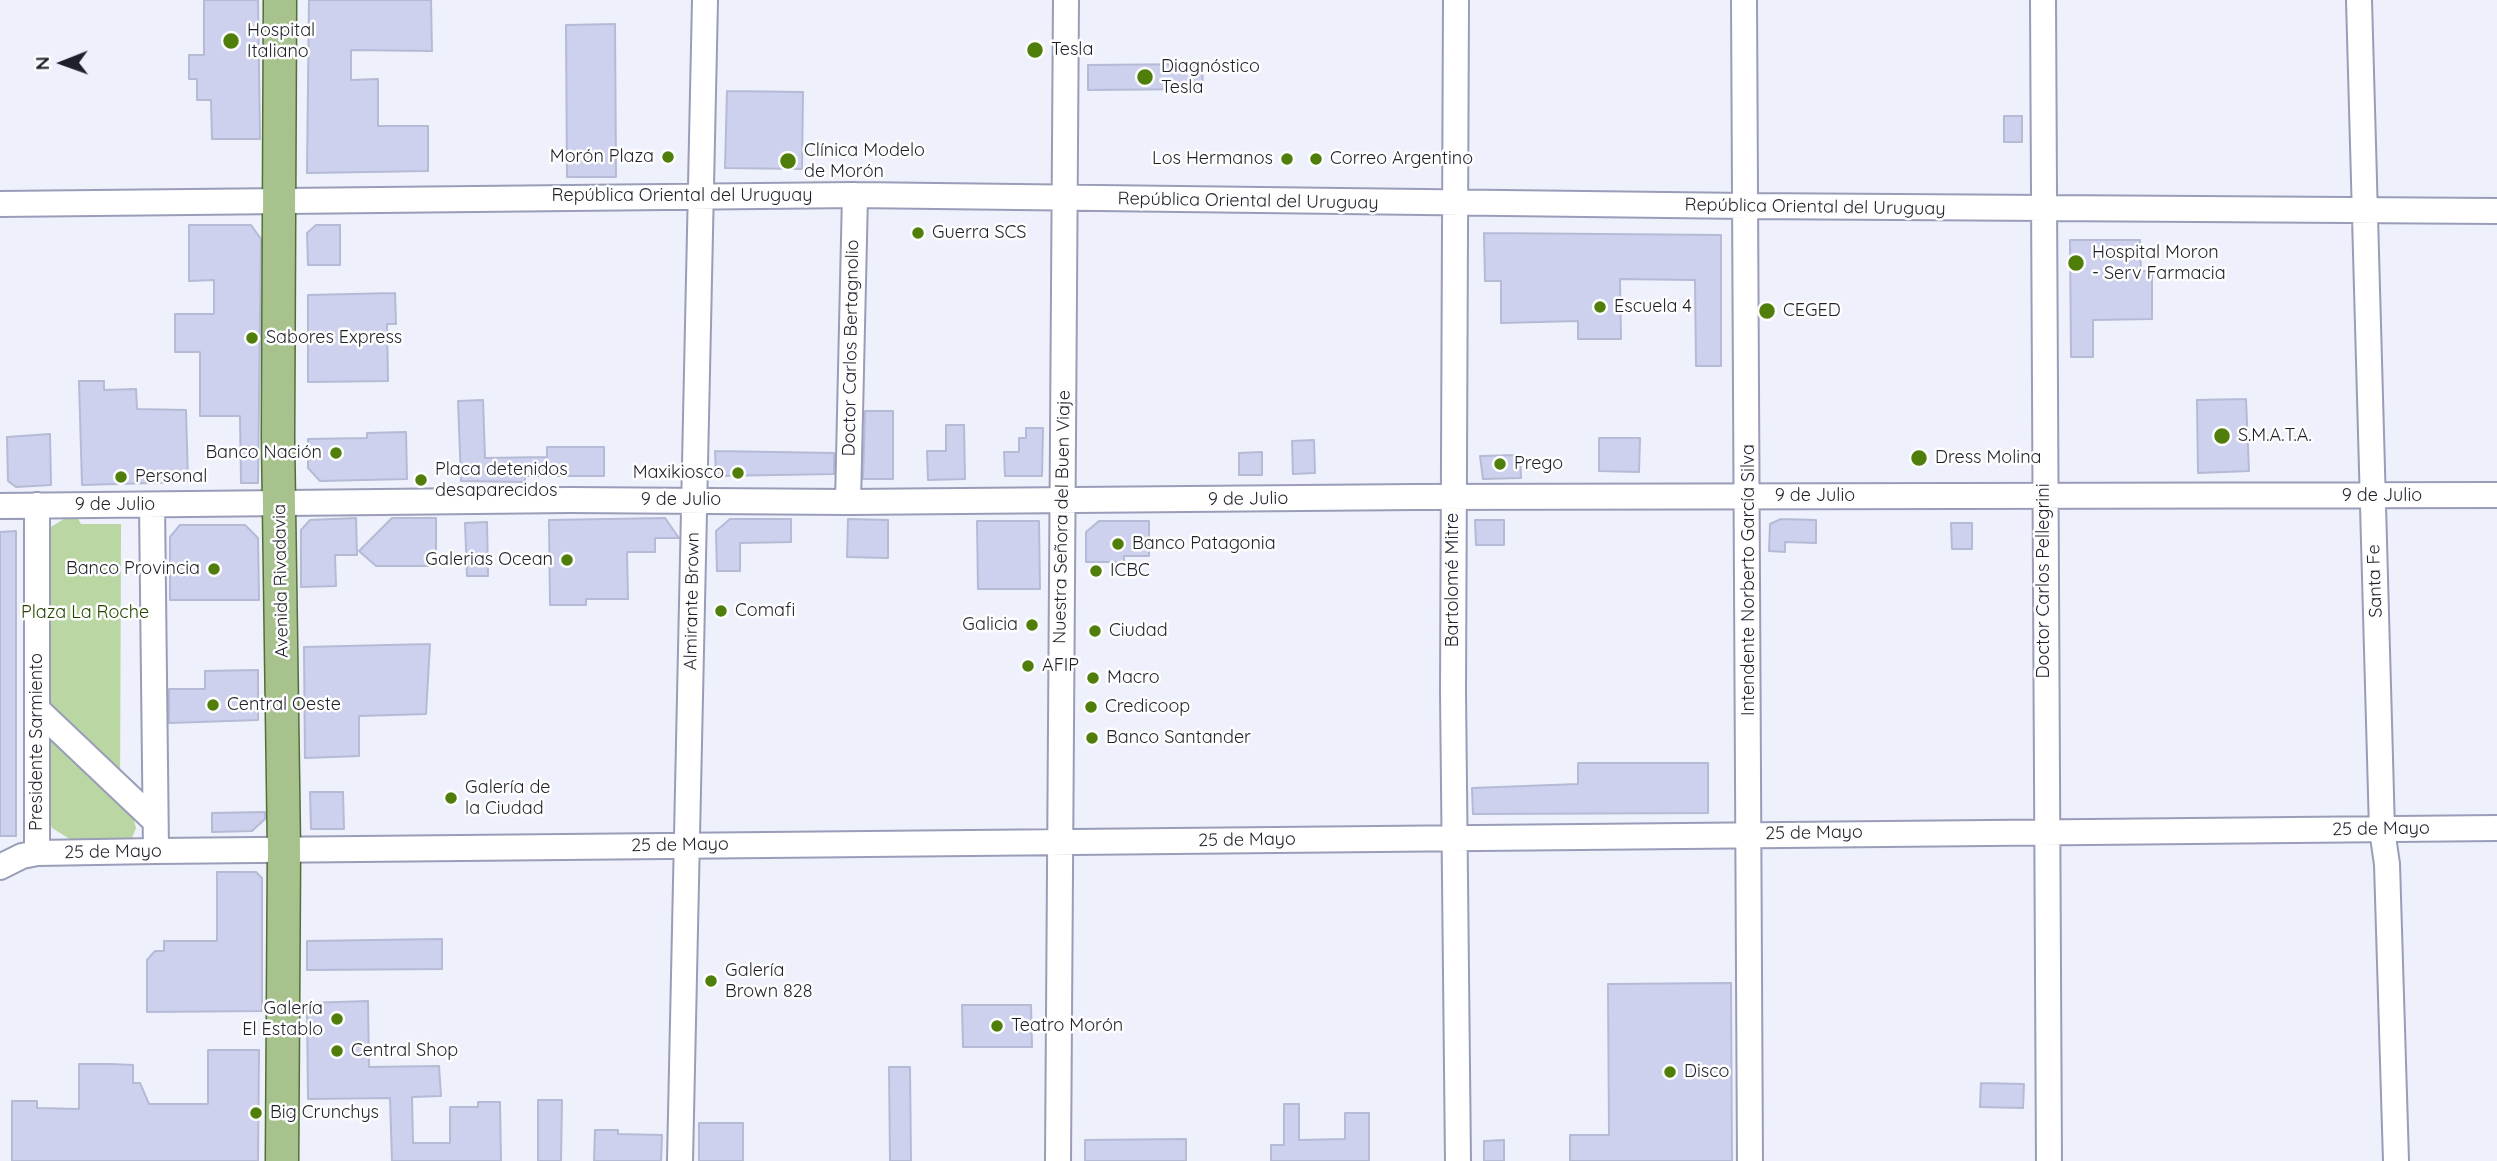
<!DOCTYPE html>
<html>
<head>
<meta charset="utf-8">
<style>
  body { margin:0 }
  #map { position:relative; width:2497px; height:1161px; overflow:hidden; background:#eef0fc; font-family:Quicksand,sans-serif }
  canvas { display:block }
  .north { position:absolute; left:28px; top:28px; width:70px; height:70px; -webkit-text-stroke:5px #fefefe; paint-order:stroke; rotate:269deg; font-size:19px; font-weight:700; line-height:28px; text-align:center; color:#1f202a }
  .north::after { content:''; display:block; margin:auto; width:24px; height:32px; background:#1f202a; clip-path:polygon(50% 0,100% 100%,50% 72%,0 100%) }
</style>
</head>
<body>
<div id="map">
<canvas width="2497" height="1161"></canvas>
<div class="north">N</div>
</div>
<script>
const context = document.querySelector('canvas').getContext('2d');
context.lineJoin = 'round';
function fillPath(path, color) {
  context.fillStyle = color;
  context.fill(path, 'evenodd');
}
function toPath(rows) {
  const path = new Path2D();
  for (const r of rows) {
    path.moveTo(r[0], r[1]);
    for (let i = 2; i < r.length; i += 2) path.lineTo(r[i], r[i + 1]);
  }
  return path;
}
function stroke(path, color, width, dash) {
  context.strokeStyle = color;
  context.lineWidth = width;
  context.lineCap = dash ? 'butt' : 'round';
  context.setLineDash(dash || []);
  context.stroke(path);
}
function write(font, color, halo, rows, align = 'center') {
  context.font = font + ' Quicksand,sans-serif';
  context.lineWidth = 5;
  context.setLineDash([]);
  context.textBaseline = 'middle';
  context.strokeStyle = halo;
  context.fillStyle = color;
  for (const [text, x, y, turn = 0] of rows) {
    context.save();
    context.translate(x, y);
    context.rotate((+turn || 0) * Math.PI / 180);
    context.textAlign = isNaN(turn) ? turn : align;
    if (halo) context.strokeText(text, 0, 0);
    context.fillText(text, 0, 0);
    context.restore();
  }
}
fillPath(toPath([
  [69,516,77,517,81,524,121,524,120,799,132,812,136,828,131,840,73,841,52,828,49,819,49,528]
]), '#bad6a3');
const building = toPath([
  [204,0,258,0,260,139,212,139,211,100,197,100,197,79,189,79,189,55,204,55,204,0],
  [309,0,431,0,432,51,351,50,351,80,378,79,378,126,428,126,428,171,307,173,309,0],
  [615,24,616,177,567,177,566,25,615,24],
  [1202,64,1203,89,1088,90,1088,65,1202,64],
  [727,91,803,92,802,169,725,168,727,91],
  [2004,116,2022,116,2022,142,2004,142,2004,116],
  [189,225,251,225,261,239,258,483,241,483,240,416,200,416,200,352,175,352,175,314,214,314,214,280,189,281,189,225],
  [316,225,340,225,340,265,308,265,307,233,316,225],
  [1484,233,1721,235,1721,366,1696,366,1695,280,1620,279,1621,339,1578,339,1578,321,1501,323,1501,281,1485,281,1484,233],
  [2070,240,2140,240,2141,271,2152,271,2152,319,2093,320,2093,357,2071,357,2070,240],
  [395,293,396,324,387,324,388,381,308,382,308,295,395,293],
  [79,381,104,381,104,390,136,389,137,409,186,410,188,482,82,485,79,381],
  [2246,399,2249,471,2198,473,2197,400,2246,399],
  [483,400,485,458,547,457,547,447,604,447,604,476,525,476,525,482,461,481,458,401,483,400],
  [865,411,893,411,893,479,863,479,865,411],
  [946,425,964,425,965,479,928,480,927,451,946,451,946,425],
  [1026,428,1043,428,1042,476,1005,476,1004,452,1019,452,1019,438,1026,438,1026,428],
  [406,432,407,479,320,481,308,468,308,439,367,438,367,433,406,432],
  [50,434,51,485,16,487,8,481,7,437,50,434],
  [1599,438,1640,438,1639,472,1599,471,1599,438],
  [1314,440,1315,473,1293,474,1292,441,1314,440],
  [715,451,834,453,834,474,716,476,715,451],
  [1262,452,1262,475,1239,475,1239,453,1262,452],
  [1520,455,1521,478,1483,479,1480,456,1520,455],
  [356,518,357,555,335,555,336,586,301,587,301,530,310,520,356,518],
  [392,518,436,518,436,566,376,566,359,551,392,518],
  [665,518,679,538,655,538,655,552,627,552,628,599,586,599,586,605,550,605,549,520,665,518],
  [730,519,791,519,791,542,740,543,740,571,717,571,716,531,730,519],
  [848,519,888,520,888,558,847,557,848,519],
  [1781,519,1816,520,1816,543,1785,542,1785,552,1769,551,1770,524,1781,519],
  [1475,520,1504,520,1504,545,1476,545,1475,520],
  [977,521,1039,521,1040,589,978,589,977,521],
  [1099,521,1149,521,1149,556,1124,556,1124,562,1086,562,1086,532,1099,521],
  [487,522,488,576,467,576,465,523,487,522],
  [1951,523,1972,523,1972,549,1952,549,1951,523],
  [180,525,245,525,258,538,259,600,170,600,170,537,180,525],
  [16,531,16,836,0,836,0,532,16,531],
  [430,644,426,714,359,716,359,756,305,758,304,647,430,644],
  [258,670,258,720,169,723,169,689,205,689,205,671,258,670],
  [1578,763,1708,763,1708,813,1473,814,1472,788,1578,784,1578,763],
  [310,792,343,792,344,829,311,829,310,792],
  [265,812,265,819,252,831,212,832,212,813,265,812],
  [217,872,256,872,262,878,262,1011,147,1012,147,960,155,951,164,951,164,941,217,941,217,872],
  [442,939,442,969,307,970,307,941,442,939],
  [1731,983,1732,1161,1570,1161,1570,1135,1609,1135,1608,984,1731,983],
  [368,1001,369,1067,439,1066,441,1096,412,1097,413,1143,450,1143,450,1107,478,1107,478,1102,500,1102,501,1161,392,1161,390,1098,308,1099,307,1003,368,1001],
  [962,1005,1031,1005,1032,1047,963,1047,962,1005],
  [208,1050,259,1050,258,1161,12,1161,12,1101,37,1101,37,1108,79,1109,79,1064,110,1064,133,1065,133,1083,140,1083,149,1104,208,1104,208,1050],
  [889,1067,910,1067,911,1161,890,1161,889,1067],
  [1981,1083,2024,1084,2023,1108,1980,1107,1981,1083],
  [538,1100,562,1100,561,1161,538,1161,538,1100],
  [1284,1104,1299,1104,1299,1140,1345,1139,1345,1113,1369,1113,1369,1161,1271,1161,1271,1145,1284,1145,1284,1104],
  [699,1123,743,1123,743,1161,699,1161,699,1123],
  [595,1130,618,1130,618,1134,662,1135,661,1161,594,1161,595,1130],
  [1186,1139,1186,1161,1085,1161,1085,1140,1186,1139],
  [1504,1140,1504,1161,1484,1161,1484,1141,1504,1140]
]);
fillPath(building, '#cdd1ed');
stroke(building, '#b5bad5', 2);
const minor = toPath([
  [1456,0,1453,691,1458,1161],
  [1744,0,1750,1161],
  [2043,0,2049,1161],
  [2359,0,2382,830,2387,864,2396,1161],
  [0,204,855,195,1747,206,2497,211],
  [848,502,855,195],
  [37,505,37,853],
  [152,505,156,851],
  [0,506,570,500,848,502,1415,497,2497,495],
  [38,710,155,821],
  [0,867,22,856,37,853,156,851,2497,828],
  [680,1161,705,0],
  [1058,1161,1066,0]
]);
const major = toPath([
  [280,0,278,438,284,850,282,1161]
]);
stroke(minor, '#999db7', 28);
stroke(major, '#526f38', 35);
stroke(minor, '#fff', 24);
stroke(major, '#a7c28c', 32);
for (const [x, y, r, color] of [
  [231,41,9,"#4f7e0a"],
  [1035,50,9,"#4f7e0a"],
  [1145,77,9,"#4f7e0a"],
  [668,157,7,"#4f7e0a"],
  [1287,159,7,"#4f7e0a"],
  [1316,159,7,"#4f7e0a"],
  [788,161,9,"#4f7e0a"],
  [918,233,7,"#4f7e0a"],
  [2076,263,9,"#4f7e0a"],
  [1600,307,7,"#4f7e0a"],
  [1767,311,9,"#4f7e0a"],
  [252,338,7,"#4f7e0a"],
  [2222,436,9,"#4f7e0a"],
  [336,453,7,"#4f7e0a"],
  [1919,458,9,"#4f7e0a"],
  [1500,464,7,"#4f7e0a"],
  [738,473,7,"#4f7e0a"],
  [121,477,7,"#4f7e0a"],
  [421,480,7,"#4f7e0a"],
  [1118,544,7,"#4f7e0a"],
  [567,560,7,"#4f7e0a"],
  [214,569,7,"#4f7e0a"],
  [1096,571,7,"#4f7e0a"],
  [721,611,7,"#4f7e0a"],
  [1032,625,7,"#4f7e0a"],
  [1095,631,7,"#4f7e0a"],
  [1028,666,7,"#4f7e0a"],
  [1093,678,7,"#4f7e0a"],
  [213,705,7,"#4f7e0a"],
  [1091,707,7,"#4f7e0a"],
  [1092,738,7,"#4f7e0a"],
  [451,798,7,"#4f7e0a"],
  [711,981,7,"#4f7e0a"],
  [337,1019,7,"#4f7e0a"],
  [997,1026,7,"#4f7e0a"],
  [337,1051,7,"#4f7e0a"],
  [1670,1072,7,"#4f7e0a"],
  [256,1113,7,"#4f7e0a"]
]) {
  const dot = new Path2D();
  dot.arc(x, y, r, 0, 2 * Math.PI);
  context.fillStyle = color;
  context.fill(dot);
  stroke(dot, '#fefefe', 2.5);
}
write('18px', '#1f202a', '#fefefe', [
  ["Hospital",247,31],
  ["Italiano",247,52],
  ["Tesla",1051,50],
  ["Diagnóstico",1161,67],
  ["Tesla",1161,88],
  ["Clínica Modelo",804,151],
  ["de Morón",804,172],
  ["Morón Plaza",654,157,"right"],
  ["Los Hermanos",1273,159,"right"],
  ["Correo Argentino",1330,159],
  ["Guerra SCS",932,233],
  ["Hospital Moron",2092,253],
  ["- Serv Farmacia",2092,274],
  ["Escuela 4",1614,307],
  ["CEGED",1783,311],
  ["Sabores Express",266,338],
  ["S.M.A.T.A.",2238,436],
  ["Banco Nación",322,453,"right"],
  ["Dress Molina",1935,458],
  ["Prego",1514,464],
  ["Placa detenidos",435,470],
  ["desaparecidos",435,491],
  ["Maxikiosco",724,473,"right"],
  ["Personal",135,477],
  ["Banco Patagonia",1132,544],
  ["Galerias Ocean",553,560,"right"],
  ["Banco Provincia",200,569,"right"],
  ["ICBC",1110,571],
  ["Comafi",735,611],
  ["Galicia",1018,625,"right"],
  ["Ciudad",1109,631],
  ["AFIP",1042,666],
  ["Macro",1107,678],
  ["Central Oeste",227,705],
  ["Credicoop",1105,707],
  ["Banco Santander",1106,738],
  ["Galería de",465,788],
  ["la Ciudad",465,809],
  ["Galería",725,971],
  ["Brown 828",725,992],
  ["Galería",323,1009,"right"],
  ["El Establo",323,1030,"right"],
  ["Teatro Morón",1011,1026],
  ["Central Shop",351,1051],
  ["Disco",1684,1072],
  ["Big Crunchys",270,1113]
], 'left');
write('18px', '#1f202a', '#fefefe', [
  ["República Oriental del Uruguay",682,196],
  ["República Oriental del Uruguay",1248,201,1],
  ["República Oriental del Uruguay",1815,207,1],
  ["Doctor Carlos Bertagnolio",851,348,-89],
  ["9 de Julio",1815,496],
  ["9 de Julio",2382,496],
  ["9 de Julio",1248,499,-1],
  ["9 de Julio",681,500],
  ["9 de Julio",115,505],
  ["Nuestra Señora del Buen Viaje",1062,517,-89],
  ["Bartolomé Mitre",1453,580,-90],
  ["Intendente Norberto García Silva",1749,580,-90],
  ["Avenida Rivadavia",281,581,-91],
  ["Doctor Carlos Pellegrini",2044,581,-90],
  ["Santa Fe",2375,581,-92],
  ["Almirante Brown",692,601,-89],
  ["Presidente Sarmiento",37,742,-90],
  ["25 de Mayo",2381,829,-1],
  ["25 de Mayo",1814,833,-1],
  ["25 de Mayo",1247,840,-1],
  ["25 de Mayo",680,845,-1],
  ["25 de Mayo",113,852,-1]
]);
write('18px', '#274300', '#fefefe', [
  ["Plaza La Roche",85,613]
]);
</script>
</body>
</html>
